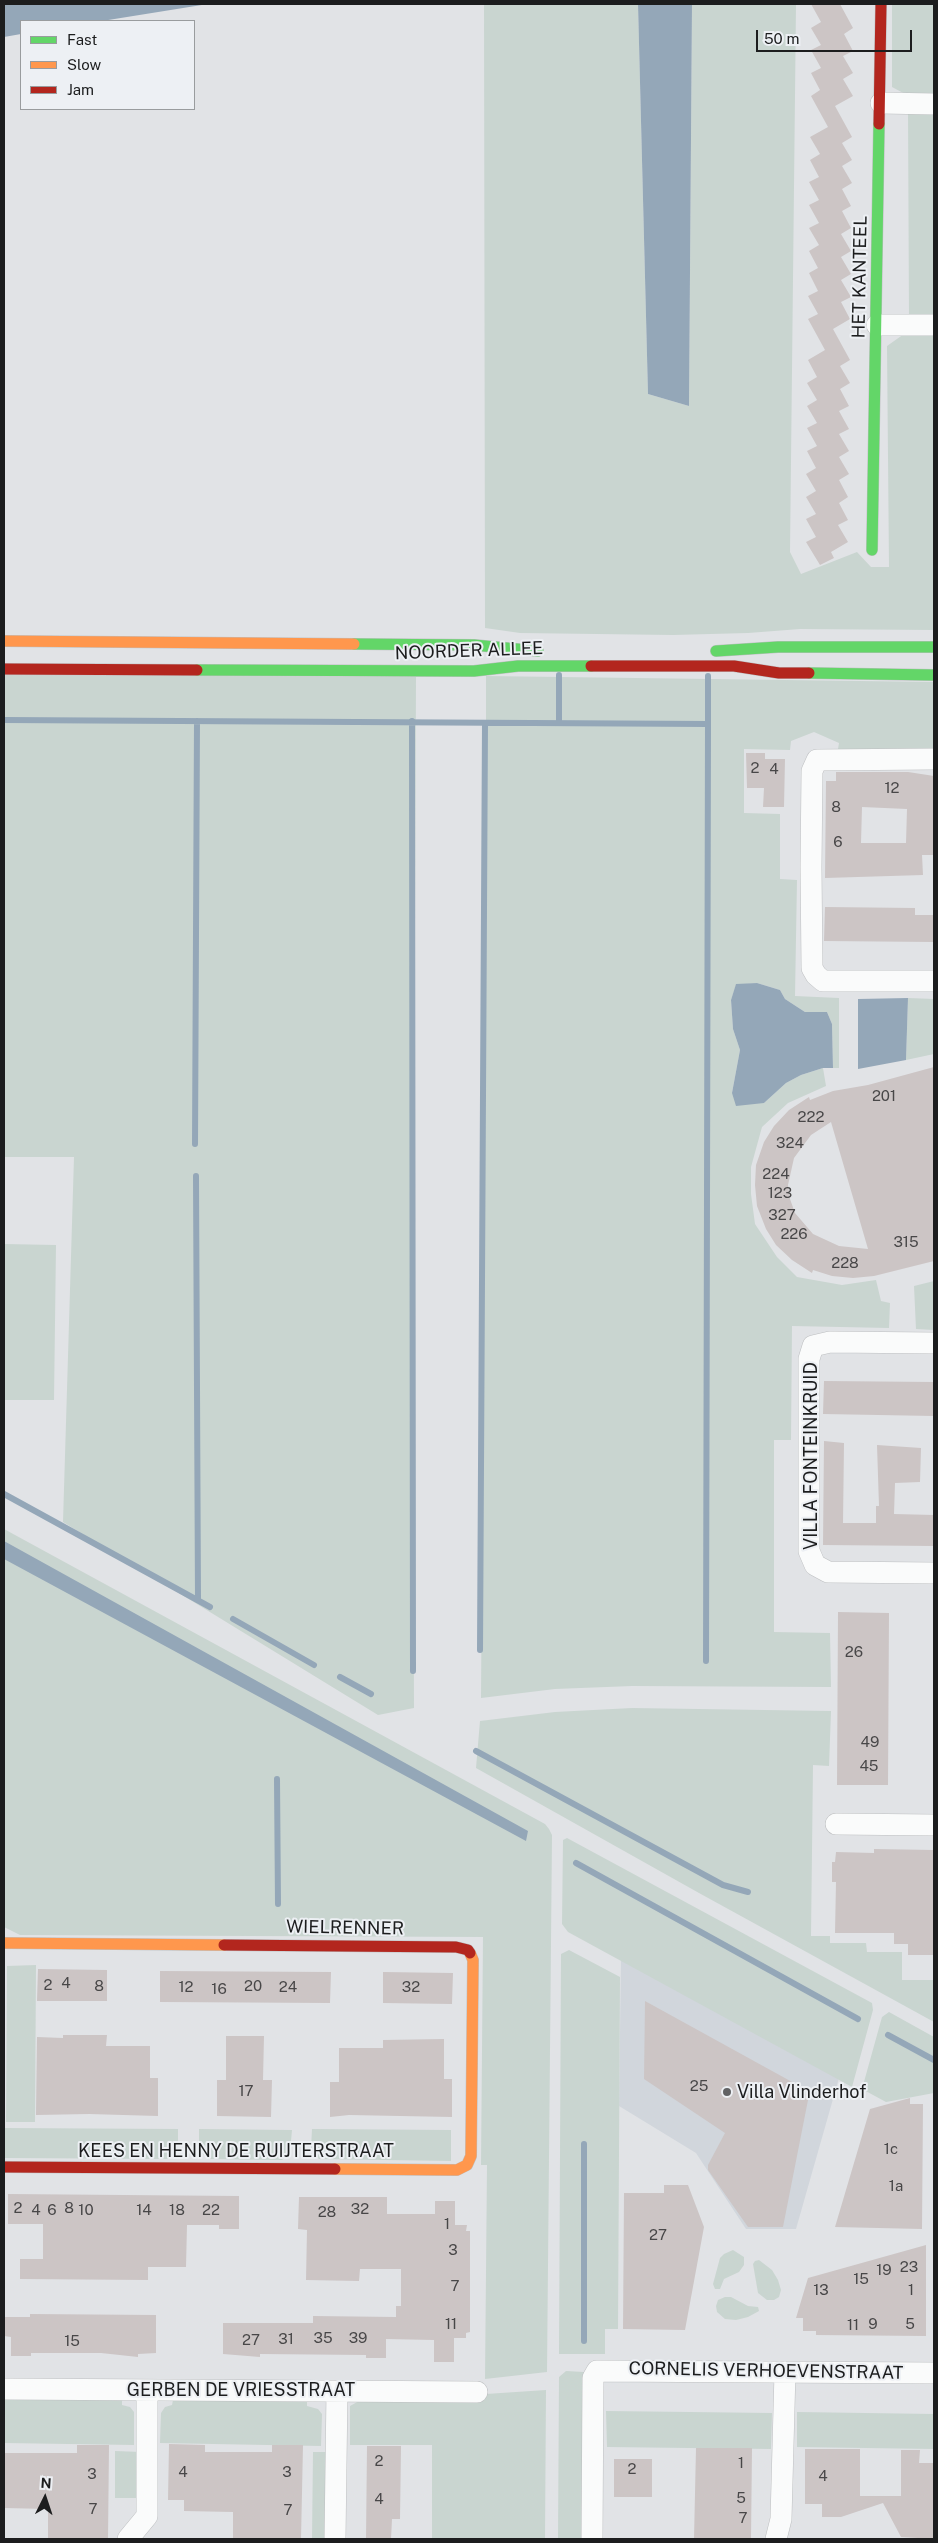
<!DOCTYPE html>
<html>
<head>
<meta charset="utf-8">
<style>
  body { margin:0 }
  #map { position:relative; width:938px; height:2543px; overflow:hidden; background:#e1e3e6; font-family:"Public Sans",sans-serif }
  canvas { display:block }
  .frame { position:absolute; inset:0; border:5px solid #1c1d1e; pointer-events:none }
  .legend { position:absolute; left:20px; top:20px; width:175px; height:90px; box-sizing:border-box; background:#edf0f4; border:1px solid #999c9e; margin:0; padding:6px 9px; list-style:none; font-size:15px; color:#1c1d1e }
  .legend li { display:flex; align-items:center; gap:10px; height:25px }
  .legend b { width:25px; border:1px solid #999c9e }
  .north { position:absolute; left:20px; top:2473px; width:50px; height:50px; -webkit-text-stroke:4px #edf0f4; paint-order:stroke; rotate:4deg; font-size:14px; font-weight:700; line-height:20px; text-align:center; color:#1c1d1e }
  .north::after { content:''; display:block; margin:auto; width:18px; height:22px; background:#1c1d1e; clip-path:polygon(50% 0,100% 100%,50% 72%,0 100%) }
  .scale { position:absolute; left:756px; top:30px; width:156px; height:22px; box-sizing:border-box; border:2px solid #1c1d1e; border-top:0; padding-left:6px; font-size:15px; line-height:18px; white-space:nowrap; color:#1c1d1e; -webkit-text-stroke:4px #edf0f4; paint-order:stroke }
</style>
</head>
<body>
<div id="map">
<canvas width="938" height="2543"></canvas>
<div class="frame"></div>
<ul class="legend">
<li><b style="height:6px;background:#63d668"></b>Fast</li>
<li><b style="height:6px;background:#ff974d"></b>Slow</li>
<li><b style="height:6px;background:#b3261e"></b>Jam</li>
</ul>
<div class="north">N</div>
<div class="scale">50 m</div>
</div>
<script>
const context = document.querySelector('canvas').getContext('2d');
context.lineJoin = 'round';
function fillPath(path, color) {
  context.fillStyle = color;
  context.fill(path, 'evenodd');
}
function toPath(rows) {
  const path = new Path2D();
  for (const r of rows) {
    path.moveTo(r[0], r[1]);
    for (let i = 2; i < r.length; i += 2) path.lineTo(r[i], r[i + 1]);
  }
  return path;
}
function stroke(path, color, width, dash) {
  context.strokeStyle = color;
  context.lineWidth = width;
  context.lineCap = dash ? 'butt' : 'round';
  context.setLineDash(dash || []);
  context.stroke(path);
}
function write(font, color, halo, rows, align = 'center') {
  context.font = font + ' "Public Sans",sans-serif';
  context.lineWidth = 4;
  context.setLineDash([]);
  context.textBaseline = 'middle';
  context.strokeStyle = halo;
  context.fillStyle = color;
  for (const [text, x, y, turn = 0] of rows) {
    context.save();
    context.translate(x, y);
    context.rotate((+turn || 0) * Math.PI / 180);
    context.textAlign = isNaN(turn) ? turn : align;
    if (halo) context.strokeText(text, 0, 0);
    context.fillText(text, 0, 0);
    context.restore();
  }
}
fillPath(toPath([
  [621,1959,839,2078,796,2229,746,2229,696,2153,619,2106]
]), '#d1d6dc');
fillPath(toPath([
  [484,4,638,4,648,394,689,406,692,4,796,4,790,552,801,574,857,552,871,567,889,567,887,346,904,334,934,335,934,630,800,629,748,633,673,635,520,633,485,628],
  [892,4,934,4,934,94,907,95,892,87],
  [908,110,934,111,934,318,909,318],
  [4,675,416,677,413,1436,414,1708,378,1715,63,1522,74,1157,4,1157],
  [486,676,934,682,934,750,838,749,839,743,814,732,791,741,790,750,744,749,744,813,780,814,780,879,797,880,795,996,839,998,839,1068,833,1068,832,1024,827,1012,805,1012,785,999,780,990,757,983,736,985,731,1000,733,1029,740,1050,732,1093,764,1103,786,1083,801,1075,823,1068,826,1086,788,1103,762,1127,751,1167,751,1194,755,1224,777,1257,797,1277,842,1285,876,1280,881,1301,890,1303,889,1328,792,1326,791,1440,774,1440,774,1632,830,1633,831,1687,632,1686,555,1689,481,1698,486,998],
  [908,998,934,999,934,1054,906,1060],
  [4,1244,56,1245,54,1400,4,1400],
  [934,1281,934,1330,916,1329,914,1286],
  [4,1529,545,1824,549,1829,552,1835,547,2372,485,2379,487,2165,481,2165,483,1937,20,1935,4,1927],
  [632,1708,831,1711,829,1766,813,1765,811,1936,830,1936,830,1943,866,1943,867,1952,902,1952,902,1980,934,1980,934,2022,699,1893,476,1768,480,1721,555,1712],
  [567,1838,872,2003,873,2010,852,2087,568,1932,562,1924,563,1840],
  [569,1950,620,1977,618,2329,605,2329,605,2354,559,2354,561,1954],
  [36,1965,35,2122,6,2122,7,1966],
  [889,2012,934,2037,934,2093,886,2102,862,2089,882,2017],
  [4,2128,178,2129,178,2152,169,2159,5,2158],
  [199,2129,292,2130,290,2152,282,2160,209,2159,199,2151],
  [312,2129,451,2130,451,2161,319,2159,311,2149],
  [733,2250,744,2257,744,2265,739,2272,724,2279,720,2289,715,2289,713,2284,720,2258,724,2254],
  [759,2260,772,2270,778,2280,781,2290,779,2297,774,2300,767,2300,758,2293,753,2264,755,2261],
  [725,2297,731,2297,748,2306,758,2307,759,2311,748,2317,736,2320,725,2319,717,2312,716,2306,718,2300],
  [566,2371,584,2372,583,2539,558,2539,559,2377],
  [546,2390,545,2539,432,2539,432,2445,350,2445,350,2406,359,2401,483,2401,486,2394],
  [4,2398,122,2398,122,2405,130,2407,134,2412,134,2445,4,2443],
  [173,2400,307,2400,307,2406,318,2409,322,2414,321,2446,160,2443,161,2413,165,2407,172,2405],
  [606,2411,772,2413,771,2449,607,2447],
  [797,2412,934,2414,934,2449,797,2447],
  [115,2451,141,2452,140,2498,115,2498],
  [313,2452,327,2452,325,2539,312,2539]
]), '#c9d5d0');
fillPath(toPath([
  [4,4,208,4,102,21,21,21,21,34,4,37],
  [638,4,692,4,689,406,648,394],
  [757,983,780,990,785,999,805,1012,827,1012,832,1024,833,1068,823,1068,801,1075,786,1083,764,1103,736,1106,732,1093,740,1050,733,1029,731,1000,736,984],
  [908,998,906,1060,858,1069,858,999],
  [4,1541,528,1831,526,1841,4,1559]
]), '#94a7b8');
stroke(toPath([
  [559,675,559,723],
  [708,676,708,724],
  [4,720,708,724,706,1661],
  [412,721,413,1671],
  [195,1144,197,721],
  [196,1176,198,1600],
  [4,1494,210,1607],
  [233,1619,314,1665],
  [480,1650,485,723],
  [340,1677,371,1694],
  [476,1751,723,1885,748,1892],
  [277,1779,278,1904],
  [576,1863,858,2019],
  [888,2035,934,2060],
  [584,2144,584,2341]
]), '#94a7b8', 6);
fillPath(toPath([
  [811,4,840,4,853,28,844,34,853,51,843,56,853,73,843,79,853,96,835,106,852,137,842,143,852,160,842,166,852,183,842,189,851,206,842,211,851,228,841,234,851,251,841,257,851,274,841,280,851,297,841,302,850,319,833,329,850,360,840,366,850,383,840,389,849,406,839,411,849,429,839,434,849,451,839,457,849,474,839,480,848,497,839,503,848,520,838,525,848,542,831,552,834,558,820,565,806,542,816,537,806,519,816,514,806,497,816,491,806,474,816,468,807,451,817,446,807,428,817,423,807,406,817,400,807,383,817,377,808,360,825,350,808,319,818,314,808,296,818,291,809,273,818,268,809,251,819,245,809,228,819,223,809,205,819,200,809,182,819,177,810,160,820,154,810,137,828,127,811,96,820,90,811,73,821,68,811,50,821,45,811,28,821,22],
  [746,753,765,753,765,759,785,759,784,807,763,807,764,788,747,788],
  [836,772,908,772,934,776,934,855,922,855,923,875,825,878,826,781,836,781],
  [862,807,907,809,906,843,861,843],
  [825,907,915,908,915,915,933,915,934,942,824,941],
  [934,1067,934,1261,874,1276,853,1278,832,1276,813,1270,812,1273,792,1260,776,1245,766,1229,757,1206,755,1185,756,1165,764,1142,774,1126,789,1110,809,1097,810,1100,833,1091,868,1085],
  [831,1122,868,1249,839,1246,813,1234,795,1213,790,1199,788,1185,794,1158,811,1135],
  [824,1381,934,1382,934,1416,823,1414],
  [824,1441,844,1443,843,1523,876,1523,876,1506,879,1506,877,1445,921,1448,920,1482,895,1483,894,1514,934,1515,934,1546,823,1545],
  [838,1612,889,1613,888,1785,837,1785],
  [874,1849,934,1850,934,1955,908,1955,908,1944,894,1944,894,1933,835,1933,836,1882,832,1882,832,1862,835,1862,836,1852,874,1853],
  [38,1969,107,1970,107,2001,37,2001],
  [160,1971,331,1972,330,2003,160,2002],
  [383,1972,453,1973,452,2004,383,2003],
  [645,2001,803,2088,802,2092,809,2095,783,2227,748,2227,708,2170,708,2165,725,2133,644,2079],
  [63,2035,107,2035,106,2046,150,2046,150,2078,158,2078,158,2116,89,2114,36,2115,37,2037,63,2038],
  [226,2036,264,2036,263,2080,272,2080,271,2117,217,2116,217,2080,226,2080],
  [444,2039,444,2079,452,2079,452,2117,349,2115,330,2117,330,2082,339,2082,339,2048,383,2048,383,2040],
  [910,2098,910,2104,923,2104,922,2229,835,2227,870,2109],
  [664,2185,688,2185,704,2227,685,2330,623,2329,624,2193,664,2193],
  [8,2194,239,2196,239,2229,219,2229,219,2225,187,2225,186,2267,148,2267,148,2280,20,2279,20,2259,43,2259,43,2224,8,2224],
  [299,2197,387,2197,387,2214,435,2214,435,2201,455,2201,455,2225,467,2225,466,2231,470,2231,470,2332,466,2333,466,2338,454,2338,454,2362,434,2362,434,2340,386,2339,386,2358,366,2358,366,2355,260,2354,260,2357,223,2354,223,2323,313,2323,313,2316,396,2317,396,2306,401,2306,401,2269,360,2269,359,2281,306,2280,307,2230,298,2229],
  [926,2245,926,2336,816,2335,816,2331,803,2331,803,2318,796,2318,808,2278],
  [30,2314,156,2315,156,2353,138,2354,138,2357,101,2353,31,2353,31,2356,11,2356,11,2337,4,2336,4,2317,30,2317],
  [169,2444,205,2445,205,2452,272,2452,272,2445,303,2445,301,2539,233,2539,233,2512,184,2511,184,2500,168,2500],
  [77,2445,109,2445,108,2539,48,2539,48,2509,4,2508,4,2453,77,2453],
  [367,2446,401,2446,400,2519,392,2519,391,2539,366,2539],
  [696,2448,752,2448,751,2539,694,2539],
  [805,2449,860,2449,860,2496,901,2496,901,2450,920,2450,919,2463,934,2463,934,2539,901,2537,883,2503,841,2517,822,2517,822,2504,805,2504],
  [614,2459,652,2459,652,2497,614,2497]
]), '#ccc5c5');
const street = toPath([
  [881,103,934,104],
  [877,325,934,325],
  [934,759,817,760,812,771,811,867,812,968,816,975,823,981,934,981],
  [934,1343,830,1342,813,1346,809,1359,809,1551,815,1565,828,1572,934,1573],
  [836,1824,934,1825],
  [4,2389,477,2392],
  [128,2539,147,2516,147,2390],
  [335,2539,337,2391],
  [592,2539,593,2378,597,2371,934,2373],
  [776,2539,781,2519,785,2372]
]);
const fast = toPath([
  [872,550,879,124],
  [354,644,474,645,538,651],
  [716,651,778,647,934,647],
  [197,670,474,671,518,666,591,666],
  [809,673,934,675]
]);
const slow = toPath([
  [4,641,354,644],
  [4,1943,224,1945],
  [335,2169,457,2170,467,2165,471,2156,473,1960,470,1953]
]);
const jam = toPath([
  [879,124,881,4],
  [591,666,734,666,779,673,809,673],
  [4,669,197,670],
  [224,1945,456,1947,468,1950,470,1953],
  [4,2167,335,2169]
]);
stroke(street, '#bdbfc1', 22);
stroke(fast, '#bdbfc1', 12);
stroke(slow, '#bdbfc1', 12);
stroke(jam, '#bdbfc1', 12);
stroke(street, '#fafbfb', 21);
stroke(fast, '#63d668', 11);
stroke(slow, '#ff974d', 11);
stroke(jam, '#b3261e', 11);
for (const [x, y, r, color] of [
  [727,2092,5,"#616264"]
]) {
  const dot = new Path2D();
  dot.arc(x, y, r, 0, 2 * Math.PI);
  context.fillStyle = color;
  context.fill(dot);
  stroke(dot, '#edf0f4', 2);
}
write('15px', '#484748', null, [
  ["2",755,768],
  ["4",774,769],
  ["12",892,788],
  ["8",836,807],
  ["6",838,842],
  ["201",884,1096],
  ["222",811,1117],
  ["324",790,1143],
  ["224",776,1174],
  ["123",780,1193],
  ["327",782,1215],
  ["226",794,1234],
  ["315",906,1242],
  ["228",845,1263],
  ["26",854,1652],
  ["49",870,1742],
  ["45",869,1766],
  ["4",66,1983],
  ["2",48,1985],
  ["8",99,1986],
  ["20",253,1986],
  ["12",186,1987],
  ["24",288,1987],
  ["32",411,1987],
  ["16",219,1989],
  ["25",699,2086],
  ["17",246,2091],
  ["1c",891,2149],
  ["1a",896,2186],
  ["2",18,2208],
  ["8",69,2208],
  ["32",360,2209],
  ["4",36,2210],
  ["6",52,2210],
  ["10",86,2210],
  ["14",144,2210],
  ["18",177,2210],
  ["22",211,2210],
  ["28",327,2212],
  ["1",447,2224],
  ["27",658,2235],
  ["3",453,2250],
  ["23",909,2267],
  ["19",884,2270],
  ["15",861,2279],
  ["7",455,2286],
  ["13",821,2290],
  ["1",911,2290],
  ["11",451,2324],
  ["9",873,2324],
  ["5",910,2324],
  ["11",853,2325],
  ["35",323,2338],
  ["39",358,2338],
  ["31",286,2339],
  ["27",251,2340],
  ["15",72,2341],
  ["2",379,2461],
  ["1",741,2463],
  ["2",632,2469],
  ["4",183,2472],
  ["3",287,2472],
  ["3",92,2474],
  ["4",823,2476],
  ["5",741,2498],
  ["4",379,2499],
  ["7",93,2509],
  ["7",288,2510],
  ["7",743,2518]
]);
write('18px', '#1c1d1e', '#edf0f4', [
  ["HET KANTEEL",860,277,-89],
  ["NOORDER ALLEE",469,651,-2],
  ["VILLA FONTEINKRUID",811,1456,-90],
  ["WIELRENNER",345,1928,1],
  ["KEES EN HENNY DE RUIJTERSTRAAT",236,2151],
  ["CORNELIS VERHOEVENSTRAAT",766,2371,1],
  ["GERBEN DE VRIESSTRAAT",241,2390]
]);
write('18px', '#1c1d1e', '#edf0f4', [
  ["Villa Vlinderhof",737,2092]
], 'left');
</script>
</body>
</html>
